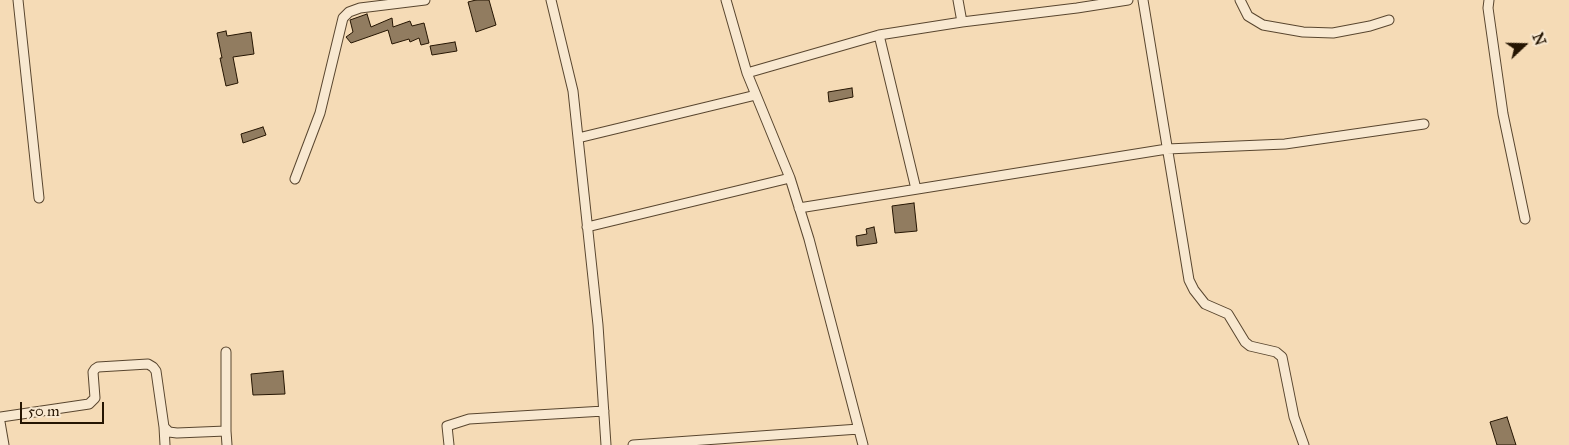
<!DOCTYPE html>
<html>
<head>
<meta charset="utf-8">
<style>
  body { margin:0 }
  #map { position:relative; width:1569px; height:445px; overflow:hidden; background:#f5dbb6; font-family:"IM FELL Great Primer",serif }
  canvas { display:block }
  .north { position:absolute; left:1499px; top:20px; width:50px; height:50px; -webkit-text-stroke:4px #f8e8d0; paint-order:stroke; rotate:69deg; font-size:14px; font-weight:700; line-height:20px; text-align:center; color:#251502 }
  .north::after { content:''; display:block; margin:auto; width:18px; height:22px; background:#251502; clip-path:polygon(50% 0,100% 100%,50% 72%,0 100%) }
  .scale { position:absolute; left:20px; top:402px; width:84px; height:22px; box-sizing:border-box; border:2px solid #251502; border-top:0; padding-left:6px; font-size:15px; line-height:18px; white-space:nowrap; color:#251502; -webkit-text-stroke:4px #f8e8d0; paint-order:stroke }
</style>
</head>
<body>
<div id="map">
<canvas width="1569" height="445"></canvas>
<div class="north">N</div>
<div class="scale">50 m</div>
</div>
<script>
const context = document.querySelector('canvas').getContext('2d');
context.lineJoin = 'round';
function fillPath(path, color) {
  context.fillStyle = color;
  context.fill(path, 'evenodd');
}
function toPath(rows) {
  const path = new Path2D();
  for (const r of rows) {
    path.moveTo(r[0], r[1]);
    for (let i = 2; i < r.length; i += 2) path.lineTo(r[i], r[i + 1]);
  }
  return path;
}
function stroke(path, color, width, dash) {
  context.strokeStyle = color;
  context.lineWidth = width;
  context.lineCap = dash ? 'butt' : 'round';
  context.setLineDash(dash || []);
  context.stroke(path);
}
const building = toPath([
  [476,0,489,0,496,25,476,32,468,2,476,0],
  [367,14,371,27,392,18,393,27,410,21,412,26,424,23,429,43,421,45,419,38,410,42,409,39,392,44,388,30,351,43,346,37,353,32,350,20,367,14],
  [226,31,227,36,251,32,254,54,233,57,238,83,226,86,220,58,222,58,217,33,226,31],
  [455,42,457,51,432,55,430,46,455,42],
  [852,88,853,97,829,102,828,92,852,88],
  [263,127,266,135,243,143,241,134,263,127],
  [914,203,917,231,895,233,892,206,914,203],
  [874,227,877,243,857,246,856,236,867,234,866,229,874,227],
  [283,371,285,394,253,395,251,374,283,371],
  [1507,417,1516,445,1497,445,1490,422,1507,417]
]);
fillPath(building, '#917c60');
stroke(building, '#251502', 1);
const minor = toPath([
  [18,0,39,198],
  [551,0,573,91,598,325,606,445],
  [726,0,747,73,790,178,809,239,863,445],
  [958,0,962,22],
  [1143,0,1189,280,1194,290,1205,304,1228,314,1245,342,1250,346,1276,352,1282,357,1294,417,1304,445],
  [1240,0,1248,16,1263,25,1303,32,1333,33,1370,26,1389,20],
  [1489,0,1488,8,1503,114,1525,219],
  [879,35,916,189],
  [747,73,879,35,962,22,1077,8,1128,0],
  [578,138,756,95],
  [295,179,320,113,343,18,349,12,360,8,425,0],
  [799,208,1167,149,1285,144,1424,124],
  [587,227,790,178],
  [226,352,226,431,227,445],
  [1,417,89,404,95,398,93,372,95,369,98,367,148,364,153,367,156,371,164,427,169,432,177,433,226,431],
  [0,422,4,445],
  [164,427,165,445],
  [449,445,447,426,469,419,604,411],
  [633,445,859,429]
]);
stroke(minor, '#59462f', 11);
stroke(minor, '#f8e8d0', 9);
</script>
</body>
</html>
